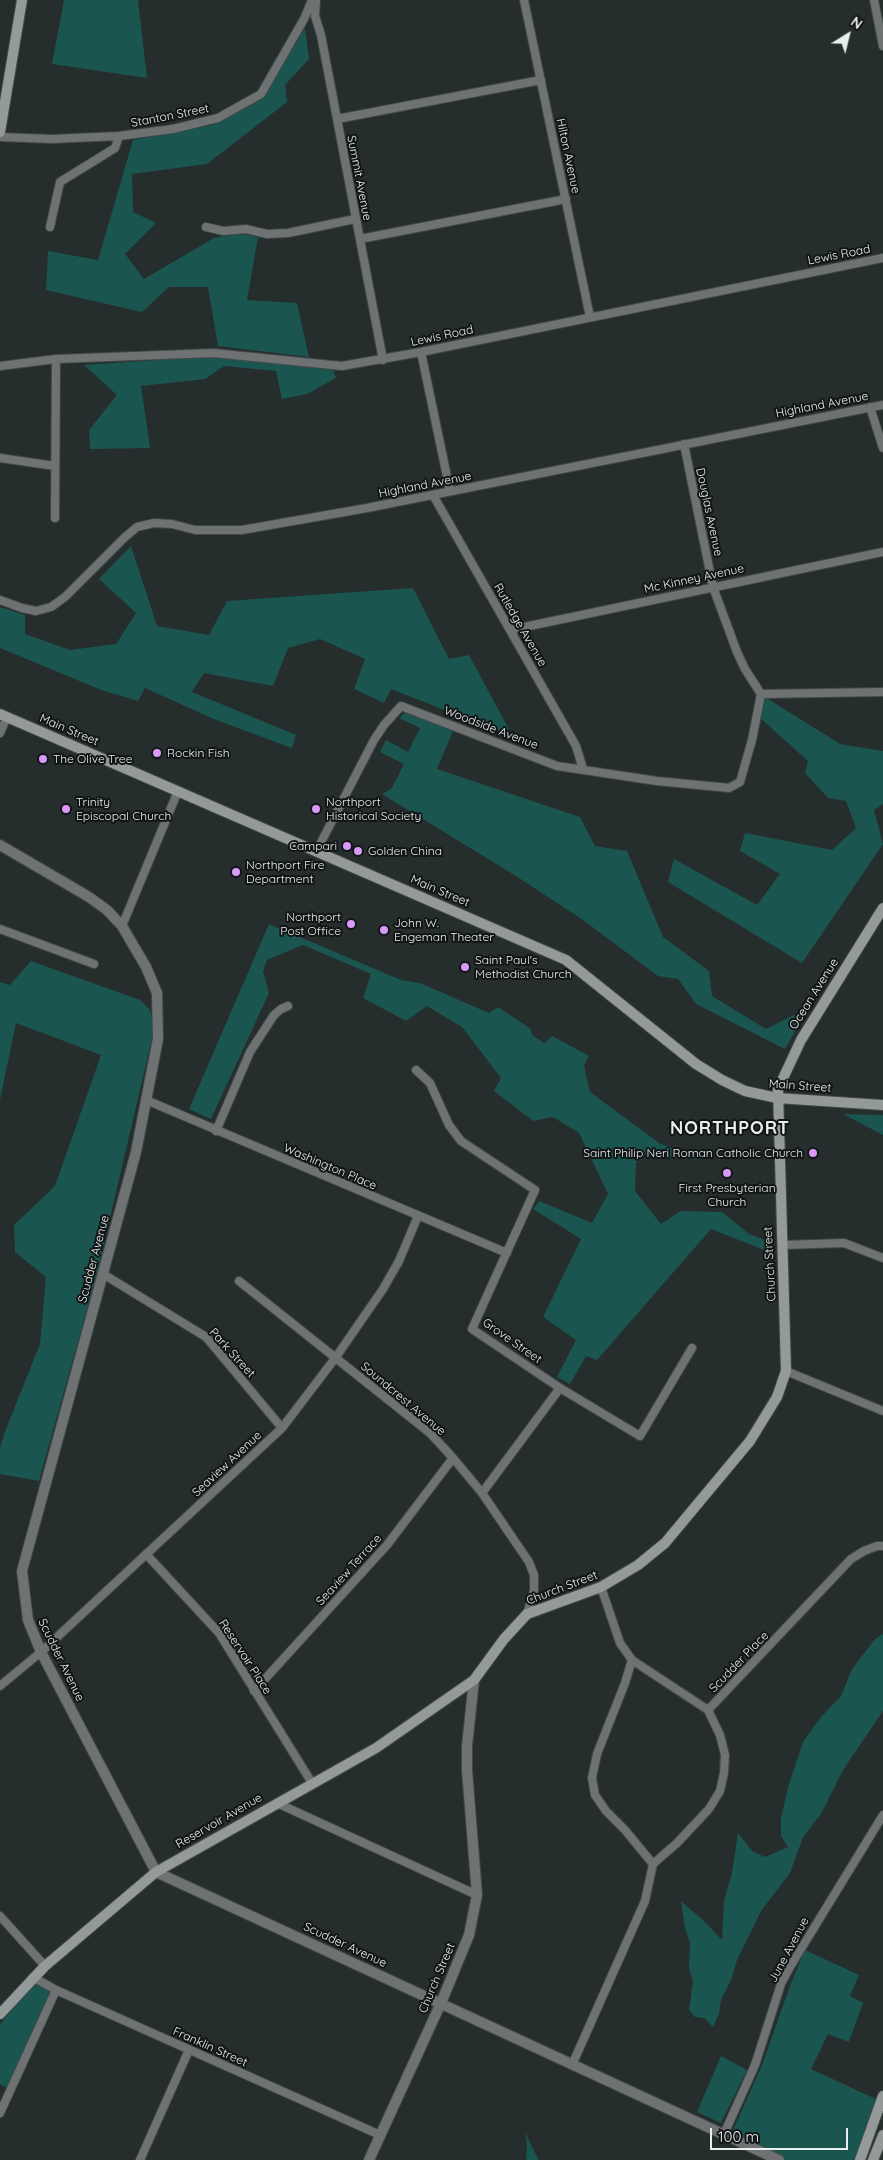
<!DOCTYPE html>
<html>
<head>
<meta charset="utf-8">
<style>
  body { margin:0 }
  #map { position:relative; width:883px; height:2160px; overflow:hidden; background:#252e2d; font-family:Quicksand,sans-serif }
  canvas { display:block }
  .north { position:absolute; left:823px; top:10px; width:50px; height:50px; -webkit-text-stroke:4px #111515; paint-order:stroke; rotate:36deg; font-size:14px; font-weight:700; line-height:20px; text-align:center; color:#e9eeee }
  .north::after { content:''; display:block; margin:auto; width:18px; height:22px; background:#e9eeee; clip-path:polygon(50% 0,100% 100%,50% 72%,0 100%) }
  .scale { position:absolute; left:710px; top:2128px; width:138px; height:22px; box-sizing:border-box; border:2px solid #e9eeee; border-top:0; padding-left:6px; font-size:15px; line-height:18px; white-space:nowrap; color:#e9eeee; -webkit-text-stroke:4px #111515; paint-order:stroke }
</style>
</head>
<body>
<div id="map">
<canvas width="883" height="2160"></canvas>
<div class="north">N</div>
<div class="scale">100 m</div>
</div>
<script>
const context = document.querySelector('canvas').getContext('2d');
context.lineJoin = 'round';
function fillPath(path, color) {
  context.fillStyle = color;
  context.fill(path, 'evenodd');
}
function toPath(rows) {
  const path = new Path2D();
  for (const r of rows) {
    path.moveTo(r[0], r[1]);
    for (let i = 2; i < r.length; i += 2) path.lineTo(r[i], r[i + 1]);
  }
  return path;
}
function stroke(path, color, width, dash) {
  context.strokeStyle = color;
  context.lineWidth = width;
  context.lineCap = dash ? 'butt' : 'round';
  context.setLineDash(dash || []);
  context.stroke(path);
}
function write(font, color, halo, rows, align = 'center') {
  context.font = font + ' Quicksand,sans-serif';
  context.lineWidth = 4;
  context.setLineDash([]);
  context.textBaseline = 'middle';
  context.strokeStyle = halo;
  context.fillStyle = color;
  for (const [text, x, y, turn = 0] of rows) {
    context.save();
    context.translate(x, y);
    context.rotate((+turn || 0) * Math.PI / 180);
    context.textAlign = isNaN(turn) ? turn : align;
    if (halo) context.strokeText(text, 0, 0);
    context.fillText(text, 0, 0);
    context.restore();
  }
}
fillPath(toPath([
  [64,0,138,0,147,78,52,64],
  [305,28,309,59,285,85,287,102,207,164,132,174,133,212,156,223,125,254,144,279,214,238,239,233,258,237,247,300,297,303,309,357,218,346,208,287,169,287,142,312,46,290,48,251,98,260,133,140,213,125,260,100],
  [215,356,333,370,336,378,307,394,282,399,276,371,224,366,205,379,141,386,150,448,90,449,89,430,117,395,84,365],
  [131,546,157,626,209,635,227,601,413,588,449,659,469,655,513,737,391,689,384,703,354,689,365,659,320,639,288,648,273,686,204,673,192,692,296,735,292,748,216,720,145,688,138,701,101,690,0,648,0,607,25,615,25,634,70,650,116,644,136,613,99,579],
  [765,697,840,744,883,751,883,804,874,810,883,844,802,963,668,882,674,859,757,905,780,874,740,851,745,833,832,850,856,828,846,801,828,798,805,773,808,761,759,717],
  [406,712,453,731,437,769,580,817,595,846,627,851,663,937,709,971,712,996,766,1029,808,1008,785,1049,696,1004,678,979,658,976,583,920,516,876,382,794,392,788,404,764,380,752,386,740,408,752,420,728,399,718],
  [269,924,401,980,420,983,489,1013,498,1007,531,1029,532,1035,544,1043,552,1036,589,1056,584,1066,590,1092,659,1143,699,1160,646,1154,636,1163,635,1191,661,1224,681,1211,722,1212,749,1234,772,1243,772,1253,711,1229,597,1360,586,1356,570,1384,557,1377,576,1340,543,1317,581,1239,533,1209,539,1201,592,1223,608,1194,579,1133,553,1117,533,1121,494,1091,501,1078,462,1027,427,1006,406,1021,363,998,371,974,303,945,267,960,263,971,269,993,211,1119,189,1109],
  [31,961,140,1000,150,1010,153,1023,152,1039,97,1273,39,1481,0,1474,0,1448,4,1434,40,1344,46,1277,15,1252,14,1225,55,1186,101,1055,16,1023,0,1100,0,982,10,985],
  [843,1114,883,1115,883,1135],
  [883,1634,883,1711,843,1770,821,1814,803,1837,790,1873,761,1911,737,1960,731,1980,721,2000,719,2014,713,2027,704,2018,695,2017,689,2010,693,1981,689,1968,690,1943,685,1928,681,1901,703,1920,722,1940,724,1901,732,1873,738,1833,752,1851,765,1857,788,1847,781,1836,781,1818,788,1787,803,1742,820,1718,841,1696,852,1669,875,1639],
  [805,1950,859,1975,850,1996,863,2003,849,2042,828,2034,811,2069,878,2100,856,2160,780,2160,730,2137,762,2065,791,1983],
  [35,1982,51,1990,8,2089,0,2084,0,2024],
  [721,2056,747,2070,721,2123,697,2112],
  [525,2132,534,2151,539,2160,526,2160,527,2145]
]), '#1b5550');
const minor = toPath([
  [316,0,315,16,321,35,383,360],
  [524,0,590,317],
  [874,0,883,46],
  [337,119,541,80],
  [0,137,52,139,119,136,173,129,218,118,261,94,304,19,312,0],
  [50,227,60,182,115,148,119,136],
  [206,227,223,231,246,229,267,234,288,233,355,219],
  [360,239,566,199],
  [421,352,450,491],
  [0,366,56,359,213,353,342,366,421,352,883,258],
  [870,407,883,448],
  [0,458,55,466],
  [433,495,576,746,583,769],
  [55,518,56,359],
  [0,600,22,608,36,611,51,607,65,597,124,538,137,527,154,523,172,524,195,530,242,530,367,508,883,405],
  [510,630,883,552],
  [761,694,883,692],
  [0,733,7,717],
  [316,852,374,740,384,725,401,706,557,766,657,781,729,788,740,782,752,740,761,694,745,669,737,652,713,587,684,444],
  [122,926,178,791],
  [0,929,94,964],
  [416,1070,430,1083,449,1125,461,1141,535,1190,472,1329,560,1388,640,1436,692,1348],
  [146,1100,507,1253],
  [216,1131,250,1052,274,1015,281,1009,288,1006],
  [783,1245,844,1243,883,1258],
  [103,1274,206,1337,282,1428],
  [239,1281,430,1433,453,1458,482,1493,529,1562,534,1575,534,1591,527,1614],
  [786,1371,883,1411],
  [482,1493,560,1388],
  [146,1554,219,1633,312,1783],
  [601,1587,620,1643,632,1660,708,1710],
  [632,1660,625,1683,597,1754,592,1778,595,1795,606,1811,625,1830,653,1864],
  [0,1686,41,1652,282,1428,336,1357,383,1289,399,1261,418,1216],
  [254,1691,387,1545,453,1458],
  [708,1710,851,1559,864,1551,877,1546,883,1546],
  [277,1803,477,1895],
  [0,1916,45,1966],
  [33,1977,56,1990,380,2135],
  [572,2065,645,1901,653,1864,677,1843,709,1809,720,1791,724,1773,725,1755,720,1735,708,1710],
  [0,2113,56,1990],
  [724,2134,755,2065,781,1984,790,1967,883,1815],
  [140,2160,189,2050]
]);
const tertiary = toPath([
  [0,845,89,897,107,910,122,926,146,967,157,993,158,1039,136,1152,22,1571,28,1620,41,1652,156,1872,779,2160],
  [369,2160,441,2003,469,1935,477,1895,467,1770,467,1746,474,1680]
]);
const secondary = toPath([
  [0,132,22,0],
  [0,714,566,960,696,1064,722,1080,745,1091,777,1098,883,1105],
  [0,2014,45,1966,156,1872,376,1748,474,1680,504,1639,527,1614,601,1587,638,1565,665,1543,750,1441,777,1397,786,1371,778,1089,801,1040,883,908],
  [860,2160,883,2096],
  [873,2160,883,2135]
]);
stroke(minor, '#404948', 10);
stroke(tertiary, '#404948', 12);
stroke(secondary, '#404948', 12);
stroke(minor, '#6e7272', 8);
stroke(tertiary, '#6e7272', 10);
stroke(secondary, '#939a99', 10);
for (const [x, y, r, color] of [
  [157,753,5,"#d99af7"],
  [43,759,5,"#d99af7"],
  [66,809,5,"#d99af7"],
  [316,809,5,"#d99af7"],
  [347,846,5,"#d99af7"],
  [358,851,5,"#d99af7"],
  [236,872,5,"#d99af7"],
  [351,924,5,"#d99af7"],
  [384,930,5,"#d99af7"],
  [465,967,5,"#d99af7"],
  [813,1153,5,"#d99af7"],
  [727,1173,5,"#d99af7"]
]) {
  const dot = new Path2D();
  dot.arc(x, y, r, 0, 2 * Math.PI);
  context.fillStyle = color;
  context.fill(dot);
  stroke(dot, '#111515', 2);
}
write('12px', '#e9eeee', '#111515', [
  ["Stanton Street",170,116,-11],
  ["Hilton Avenue",568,156,78],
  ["Summit Avenue",359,178,79],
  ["Lewis Road",839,255,-11],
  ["Lewis Road",442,336,-12],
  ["Highland Avenue",822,405,-11],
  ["Highland Avenue",425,485,-11],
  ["Douglas Avenue",709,512,78],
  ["Mc Kinney Avenue",694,579,-12],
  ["Rutledge Avenue",520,625,60],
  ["Woodside Avenue",491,728,21],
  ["Main Street",69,730,23],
  ["Main Street",440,891,23],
  ["Ocean Avenue",814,994,-58],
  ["Main Street",800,1086,4],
  ["Washington Place",330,1167,23],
  ["Scudder Avenue",94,1259,-75],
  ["Church Street",770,1264,-93],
  ["Grove Street",512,1341,35],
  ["Park Street",232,1353,48],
  ["Soundcrest Avenue",403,1399,40],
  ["Seaview Avenue",227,1464,-43],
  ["Seaview Terrace",349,1570,-48],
  ["Church Street",562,1588,-21],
  ["Reservoir Place",245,1657,57],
  ["Scudder Avenue",61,1660,64],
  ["Scudder Place",739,1662,-46],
  ["Reservoir Avenue",219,1821,-30],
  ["Scudder Avenue",345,1945,25],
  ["June Avenue",789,1950,-62],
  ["Church Street",437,1978,-67],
  ["Franklin Street",210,2047,24]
]);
write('12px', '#e9eeee', '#111515', [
  ["Rockin Fish",167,753],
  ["The Olive Tree",53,759],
  ["Trinity",76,802],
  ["Episcopal Church",76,816],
  ["Northport",326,802],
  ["Historical Society",326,816],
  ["Campari",337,846,"right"],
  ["Golden China",368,851],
  ["Northport Fire",246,865],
  ["Department",246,879],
  ["Northport",341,917,"right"],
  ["Post Office",341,931,"right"],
  ["John W.",394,923],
  ["Engeman Theater",394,937],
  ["Saint Paul's",475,960],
  ["Methodist Church",475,974],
  ["Saint Philip Neri Roman Catholic Church",803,1153,"right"],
  ["First Presbyterian",727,1188,"center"],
  ["Church",727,1202,"center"]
], 'left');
context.letterSpacing = '1px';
write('bold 18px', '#e9eeee', '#111515', [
  ["NORTHPORT",730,1129]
]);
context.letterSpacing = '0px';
</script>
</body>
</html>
